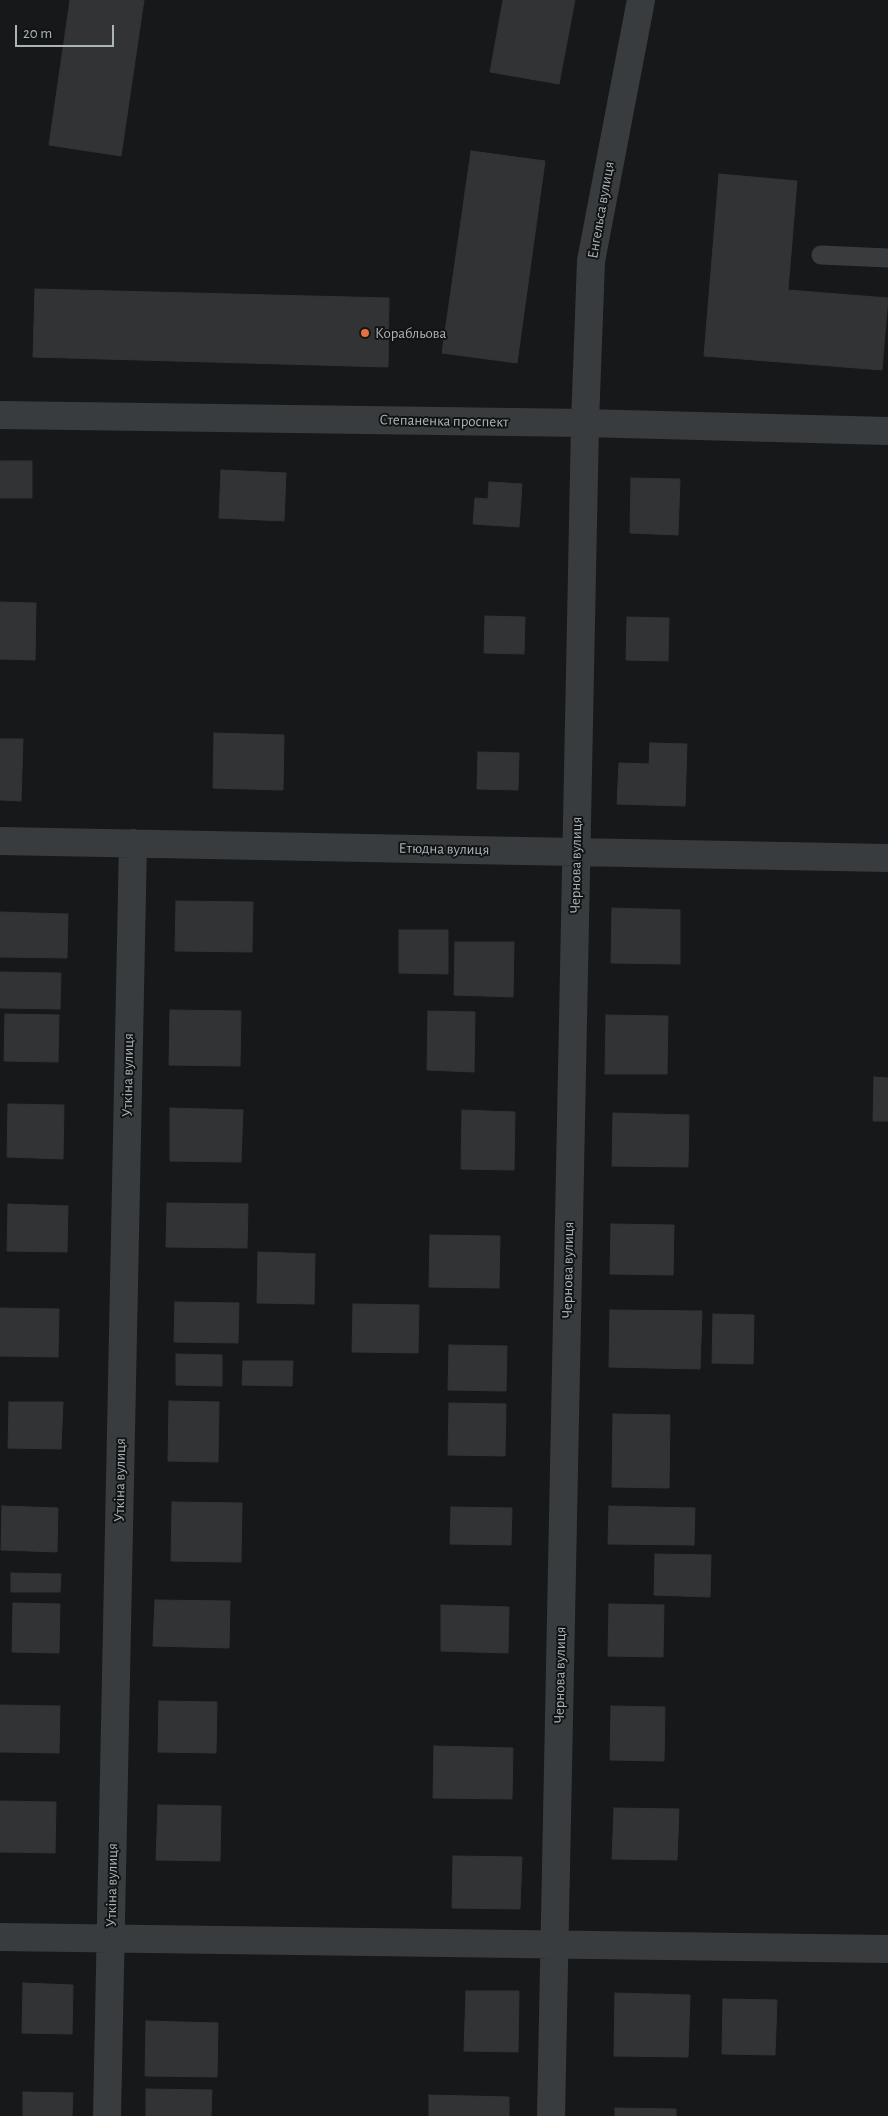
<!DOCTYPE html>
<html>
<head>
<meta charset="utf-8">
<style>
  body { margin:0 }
  #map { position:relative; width:888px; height:2116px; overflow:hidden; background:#171819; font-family:"Alegreya Sans",sans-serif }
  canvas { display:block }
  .scale { position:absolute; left:15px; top:25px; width:99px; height:22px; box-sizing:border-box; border:2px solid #abb4b8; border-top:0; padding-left:6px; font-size:15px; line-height:18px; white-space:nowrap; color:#abb4b8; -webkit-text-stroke:4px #121314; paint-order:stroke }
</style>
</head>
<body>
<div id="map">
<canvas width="888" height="2116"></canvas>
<div class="scale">20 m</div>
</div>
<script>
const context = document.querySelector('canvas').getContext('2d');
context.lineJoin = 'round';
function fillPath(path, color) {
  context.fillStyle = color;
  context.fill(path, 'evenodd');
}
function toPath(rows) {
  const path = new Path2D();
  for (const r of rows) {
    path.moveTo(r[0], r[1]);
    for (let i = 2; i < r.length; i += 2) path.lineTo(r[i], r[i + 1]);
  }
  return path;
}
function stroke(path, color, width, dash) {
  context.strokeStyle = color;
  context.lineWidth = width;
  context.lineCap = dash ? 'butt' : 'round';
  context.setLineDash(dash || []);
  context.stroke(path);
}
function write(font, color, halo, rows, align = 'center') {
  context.font = font + ' "Alegreya Sans",sans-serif';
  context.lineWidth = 4;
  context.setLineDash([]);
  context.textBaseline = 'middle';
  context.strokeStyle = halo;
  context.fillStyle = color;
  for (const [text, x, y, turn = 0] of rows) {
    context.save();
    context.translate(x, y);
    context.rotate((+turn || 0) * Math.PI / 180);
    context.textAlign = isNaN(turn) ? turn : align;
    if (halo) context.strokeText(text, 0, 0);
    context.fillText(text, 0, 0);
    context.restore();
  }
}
const building = toPath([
  [70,0,144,0,121,156,49,145,70,0],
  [503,0,575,0,559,84,490,72,503,0],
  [471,151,545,161,517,363,442,353,471,151],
  [719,174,797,181,788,290,888,298,882,370,704,356,719,174],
  [35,289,389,298,388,367,33,357,35,289],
  [0,461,32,461,32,498,0,498,0,461],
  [221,470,286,473,284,521,219,518,221,470],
  [631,478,680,479,678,535,630,533,631,478],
  [489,482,522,484,519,527,473,524,475,498,488,499,489,482],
  [0,602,36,603,35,660,0,659,0,602],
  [485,616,525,617,524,654,484,653,485,616],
  [627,617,669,618,668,661,626,660,627,617],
  [214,733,284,735,283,790,213,788,214,733],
  [0,739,23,739,21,801,0,800,0,739],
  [650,743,687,744,685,806,617,804,619,763,649,764,650,743],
  [478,752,519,753,518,790,477,789,478,752],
  [176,901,253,902,252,952,175,951,176,901],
  [612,908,680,910,680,964,611,963,612,908],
  [0,912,68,914,67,958,0,957,0,912],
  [399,930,448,930,448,974,399,973,399,930],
  [455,942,514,942,513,997,454,995,455,942],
  [0,972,61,973,60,1009,0,1008,0,972],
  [170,1010,241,1011,240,1066,169,1065,170,1010],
  [428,1011,475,1012,474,1072,427,1070,428,1011],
  [5,1014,59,1015,58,1062,4,1061,5,1014],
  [606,1015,668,1016,667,1074,605,1074,606,1015],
  [874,1077,888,1078,888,1121,873,1121,874,1077],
  [8,1104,64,1105,63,1159,7,1157,8,1104],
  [170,1108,243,1110,241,1162,170,1161,170,1108],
  [462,1110,515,1112,514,1170,461,1169,462,1110],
  [613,1113,689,1115,688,1167,612,1166,613,1113],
  [167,1203,248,1204,247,1248,166,1247,167,1203],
  [8,1204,68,1206,67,1252,7,1251,8,1204],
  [611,1224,674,1225,673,1275,610,1274,611,1224],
  [430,1235,500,1236,499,1288,429,1287,430,1235],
  [258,1252,315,1254,314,1304,257,1303,258,1252],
  [175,1302,239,1303,238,1343,174,1342,175,1302],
  [353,1304,419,1305,418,1353,352,1352,353,1304],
  [0,1308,59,1309,58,1357,0,1356,0,1308],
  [610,1310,702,1311,700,1369,609,1367,610,1310],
  [713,1314,754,1315,753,1364,712,1363,713,1314],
  [449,1345,507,1346,506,1391,448,1390,449,1345],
  [176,1354,222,1355,222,1386,176,1385,176,1354],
  [243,1361,293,1361,292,1386,242,1385,243,1361],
  [169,1401,219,1402,218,1462,168,1461,169,1401],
  [9,1402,63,1402,61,1449,8,1448,9,1402],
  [449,1403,506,1404,505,1456,448,1455,449,1403],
  [613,1414,670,1415,669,1488,612,1487,613,1414],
  [172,1502,242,1503,241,1562,171,1561,172,1502],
  [2,1506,58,1508,57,1552,1,1550,2,1506],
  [609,1506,695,1508,694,1545,608,1544,609,1506],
  [451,1507,512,1508,511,1545,450,1544,451,1507],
  [655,1554,711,1555,710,1597,654,1595,655,1554],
  [11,1573,61,1574,60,1592,11,1592,11,1573],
  [155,1600,230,1601,229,1648,153,1646,155,1600],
  [13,1603,60,1604,59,1653,12,1652,13,1603],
  [609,1604,664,1605,663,1657,608,1656,609,1604],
  [441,1605,509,1607,508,1653,441,1651,441,1605],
  [159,1701,217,1702,216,1753,158,1752,159,1701],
  [0,1705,60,1706,59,1753,0,1752,0,1705],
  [611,1706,665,1707,664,1761,610,1760,611,1706],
  [434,1746,513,1748,512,1799,433,1798,434,1746],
  [0,1801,56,1802,55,1853,0,1852,0,1801],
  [158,1805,221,1806,220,1861,156,1860,158,1805],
  [614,1808,679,1809,677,1860,612,1859,614,1808],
  [453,1856,522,1857,520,1909,452,1908,453,1856],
  [23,1983,73,1985,72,2034,22,2033,23,1983],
  [466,1991,519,1991,518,2052,464,2051,466,1991],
  [615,1993,690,1995,688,2057,614,2056,615,1993],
  [723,1999,777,2000,775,2055,722,2054,723,1999],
  [146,2021,218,2023,217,2077,145,2076,146,2021],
  [146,2089,212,2090,211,2116,146,2116,146,2089],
  [23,2092,73,2093,72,2116,23,2116,23,2092],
  [429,2095,509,2097,509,2116,429,2116,429,2095],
  [615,2108,676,2109,676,2116,615,2116,615,2108]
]);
fillPath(building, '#323335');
stroke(building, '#323335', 1);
stroke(toPath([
  [821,255,888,258]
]), '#393c3e', 19);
stroke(toPath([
  [0,415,585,423,888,431],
  [0,841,888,858],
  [0,1937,888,1949],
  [107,2116,133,843],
  [551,2116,585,423,591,261,641,0]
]), '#393c3e', 28);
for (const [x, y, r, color] of [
  [365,333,5,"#e47045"]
]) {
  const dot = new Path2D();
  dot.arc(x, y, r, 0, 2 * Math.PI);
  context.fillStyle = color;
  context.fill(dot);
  stroke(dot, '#121314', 2);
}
write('15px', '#abb4b8', '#121314', [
  ["Енгельса вулиця",601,210,-80],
  ["Степаненка проспект",444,421,1],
  ["Етюдна вулиця",444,849,1],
  ["Чернова вулиця",576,865,-89],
  ["Уткіна вулиця",128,1075,-89],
  ["Чернова вулиця",568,1270,-89],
  ["Уткіна вулиця",120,1480,-89],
  ["Чернова вулиця",560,1675,-89],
  ["Уткіна вулиця",112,1885,-89]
]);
write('15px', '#abb4b8', '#121314', [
  ["Корабльова",375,333]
], 'left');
</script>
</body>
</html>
